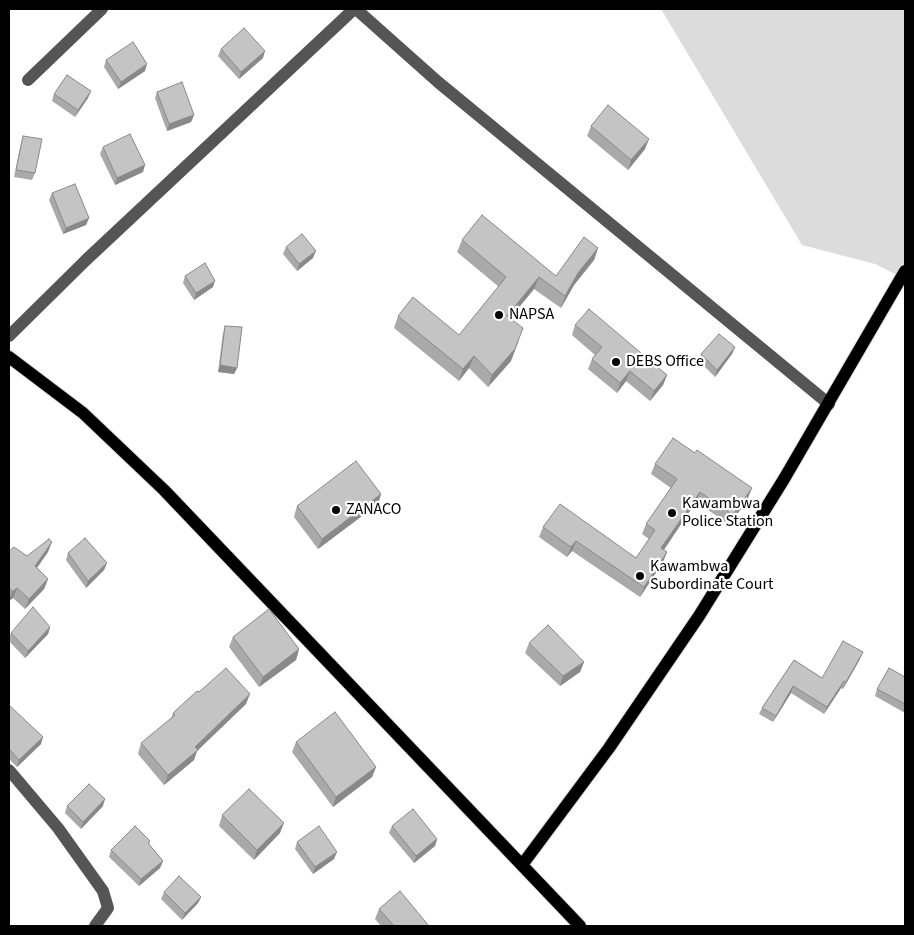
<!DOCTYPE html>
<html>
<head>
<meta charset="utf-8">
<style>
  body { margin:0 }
  #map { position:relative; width:914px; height:935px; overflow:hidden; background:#fff; font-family:"Source Sans 3",sans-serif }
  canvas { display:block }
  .frame { position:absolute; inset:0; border:10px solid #000; pointer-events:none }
</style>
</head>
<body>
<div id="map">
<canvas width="914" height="935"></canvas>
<div class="frame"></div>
</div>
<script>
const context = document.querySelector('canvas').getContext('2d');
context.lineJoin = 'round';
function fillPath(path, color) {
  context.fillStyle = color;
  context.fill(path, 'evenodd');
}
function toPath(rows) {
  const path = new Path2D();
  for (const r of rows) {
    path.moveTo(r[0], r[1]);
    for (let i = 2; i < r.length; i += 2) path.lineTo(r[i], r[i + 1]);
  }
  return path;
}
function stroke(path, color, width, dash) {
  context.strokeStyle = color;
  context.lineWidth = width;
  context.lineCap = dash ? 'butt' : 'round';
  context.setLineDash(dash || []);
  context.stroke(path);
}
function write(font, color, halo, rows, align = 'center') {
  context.font = font + ' "Source Sans 3",sans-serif';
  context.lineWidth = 4.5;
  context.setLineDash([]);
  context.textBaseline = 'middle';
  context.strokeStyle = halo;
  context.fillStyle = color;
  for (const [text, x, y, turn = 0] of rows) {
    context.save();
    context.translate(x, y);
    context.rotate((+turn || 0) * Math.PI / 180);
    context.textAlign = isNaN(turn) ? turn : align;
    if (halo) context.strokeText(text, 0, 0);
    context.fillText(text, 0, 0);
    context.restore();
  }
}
fillPath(toPath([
  [661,9,905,9,905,279,875,264,802,245]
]), '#dcdcdc');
const major = toPath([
  [9,357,83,413,164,490,580,926],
  [522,865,609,748,699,616,784,479,905,271]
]);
stroke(major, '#dbdbdb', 14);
stroke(toPath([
  [356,9,438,82,829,404],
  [28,80,102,9],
  [9,336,86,260,354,9],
  [9,770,58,828,103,891,108,908,95,926]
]), '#555', 12);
stroke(major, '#000', 12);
fillPath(toPath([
  [221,49,263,58,239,79,218,56],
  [106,60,145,71,118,89,104,67],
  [157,92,194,115,191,122,167,131,155,98],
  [54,94,88,98,75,117,52,101],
  [591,126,645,149,628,170,587,136],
  [23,136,35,173,32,180,14,177,21,143],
  [103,147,143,172,115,185,100,154],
  [52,193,89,218,86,225,63,234,49,200],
  [462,240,556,276,598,248,594,260,574,285,561,308,534,289,510,318,511,361,488,387,469,368,459,381,394,328,398,316,459,335,499,287,457,252],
  [286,247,313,258,297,271,283,254],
  [185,276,213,287,194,300,183,283],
  [575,325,667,375,663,385,650,401,626,381,617,393,588,369,592,359,595,355,572,335],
  [225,326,237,368,234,374,218,372,223,333],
  [735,347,732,354,715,377,699,361,701,354],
  [655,464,748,498,730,525,696,502,664,550,667,552,663,562,640,597,572,551,567,557,539,537,543,527,636,558,649,539,642,534,646,524,671,488,651,474],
  [381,494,378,504,318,549,294,517,297,506],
  [9,551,27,556,48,552,37,568,48,579,44,589,25,609,13,598,9,601],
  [68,553,107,563,104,570,86,588,66,560],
  [50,627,48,634,25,658,9,641,9,638,11,633],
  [233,637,299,649,296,660,259,687,229,647],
  [529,643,584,662,580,672,560,686,525,653],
  [860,659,843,689,841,688,824,714,791,693,773,722,759,714,762,708,794,660,822,678],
  [905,677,905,713,875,696,877,689],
  [199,692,246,704,197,751,194,760,164,785,138,754,141,743,171,719,173,713],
  [9,705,41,744,17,767,9,759],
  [296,742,376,767,372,777,333,807,292,752],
  [67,806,103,806,81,829,65,813],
  [222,815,280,833,254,860,219,826],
  [392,826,437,839,435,846,414,863,389,833],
  [150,841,149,844,163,861,160,868,139,886,109,857,111,850],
  [297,842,334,859,313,874,295,849],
  [164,892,201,897,198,903,182,920,161,899],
  [379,909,429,926,381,926,375,919]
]), '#a9a9a9');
fillPath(toPath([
  [265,51,263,58,239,79,241,72],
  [147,64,145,71,118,89,121,82],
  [91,91,88,98,75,117,78,110],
  [194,115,191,122,167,131,169,124],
  [649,139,645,149,628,170,631,160],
  [145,165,143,172,115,185,117,178],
  [89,218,86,225,63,234,66,228],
  [598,248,594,260,574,285,561,308,565,296,578,273],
  [316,251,313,258,297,271,299,264],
  [539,277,534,289,502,328,507,316],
  [215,281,213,287,194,300,196,293],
  [519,340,511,361,488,387,492,375],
  [735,347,732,354,715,377,717,370],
  [474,356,469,368,459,381,463,369],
  [220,365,237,368,234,374,218,372],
  [630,371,626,381,617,393,620,383],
  [667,375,663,385,650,401,654,391],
  [752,488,748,498,730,525,733,515],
  [700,492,696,502,658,558,661,548],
  [381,494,378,504,318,549,322,539],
  [576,541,572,551,567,557,571,547],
  [52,542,48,552,31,576,35,566],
  [667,552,663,562,640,597,644,587],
  [107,563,104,570,86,588,88,581],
  [48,579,44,589,25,609,29,599],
  [17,588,13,598,9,601,12,592],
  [50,627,48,634,25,658,28,651],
  [299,649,296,660,259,687,263,677],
  [863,652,860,659,843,689,846,682],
  [584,662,580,672,560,686,563,676],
  [844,681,841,688,824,714,827,707],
  [793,686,791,693,773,722,776,716],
  [250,694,246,704,197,751,194,760,164,785,168,775,195,747],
  [43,737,41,744,17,767,19,760],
  [376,767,372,777,333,807,336,797],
  [105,799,103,806,81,829,83,822],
  [284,823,280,833,254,860,257,850],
  [437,839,435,846,414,863,416,856],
  [337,852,334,859,313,874,315,867],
  [163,861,160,868,139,886,141,879],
  [201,897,198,903,182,920,185,913]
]), '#898989');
const building = toPath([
  [244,28,265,51,241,72,221,49,244,28],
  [133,42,147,64,121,82,106,60,133,42],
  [67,75,91,91,78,110,54,94,67,75],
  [182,82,194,115,169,124,157,92,182,82],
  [608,105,649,139,631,160,591,126,608,105],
  [130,134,145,165,117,178,103,147,130,134],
  [23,136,42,139,35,173,16,170,23,136],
  [75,184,89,218,66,228,52,193,75,184],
  [482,215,556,276,584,237,598,248,578,273,565,296,539,277,507,316,523,328,515,349,492,375,474,356,463,369,398,316,413,297,459,335,506,277,462,240,482,215],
  [302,234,316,251,299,264,286,247,302,234],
  [205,263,215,281,196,293,185,276,205,263],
  [589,309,667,375,654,391,630,371,620,383,592,359,602,347,575,325,589,309],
  [225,326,242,327,237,368,220,365,225,326],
  [719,334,735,347,717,370,701,354,719,334],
  [673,438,695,453,697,450,752,488,733,515,700,492,661,548,667,552,644,587,576,541,571,547,543,527,560,504,636,558,655,530,646,524,677,479,655,464,673,438],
  [356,461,381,494,322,539,297,506,356,461],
  [85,538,107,563,88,581,68,553,85,538],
  [49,539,52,542,35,566,48,579,29,599,17,588,12,592,9,587,9,551,14,547,27,556,49,539],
  [33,607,50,627,28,651,11,633,33,607],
  [269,609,299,649,263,677,233,637,269,609],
  [548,625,584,662,563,676,529,643,548,625],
  [843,641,863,652,846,682,844,681,827,707,793,686,776,716,762,708,794,660,822,678,843,641],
  [226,668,250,694,195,747,198,750,168,775,141,743,175,715,173,713,197,691,199,692,226,668],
  [889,668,905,677,905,704,877,689,889,668],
  [9,705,43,737,19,760,9,749,9,705],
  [335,712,376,767,336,797,296,742,335,712],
  [89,784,105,799,83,822,67,806,89,784],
  [249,789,284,823,257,850,222,815,249,789],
  [413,809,437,839,416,856,392,826,413,809],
  [135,826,150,841,148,843,163,861,141,879,111,850,135,826],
  [319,826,337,852,315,867,297,842,319,826],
  [179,876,201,897,185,913,164,892,179,876],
  [400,891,429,926,394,926,379,909,400,891]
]);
fillPath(building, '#c4c4c4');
stroke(building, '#898989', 1);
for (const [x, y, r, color] of [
  [499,315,5,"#000"],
  [616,362,5,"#000"],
  [336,510,5,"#000"],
  [672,513,5,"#000"],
  [640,576,5,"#000"]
]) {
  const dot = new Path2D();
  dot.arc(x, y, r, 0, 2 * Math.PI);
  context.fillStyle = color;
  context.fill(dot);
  stroke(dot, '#fff', 2);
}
write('16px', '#000', '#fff', [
  ["NAPSA",509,315],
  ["DEBS Office",626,362],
  ["Kawambwa",682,504],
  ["Police Station",682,522],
  ["ZANACO",346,510],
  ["Kawambwa",650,567],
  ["Subordinate Court",650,585]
], 'left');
</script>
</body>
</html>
